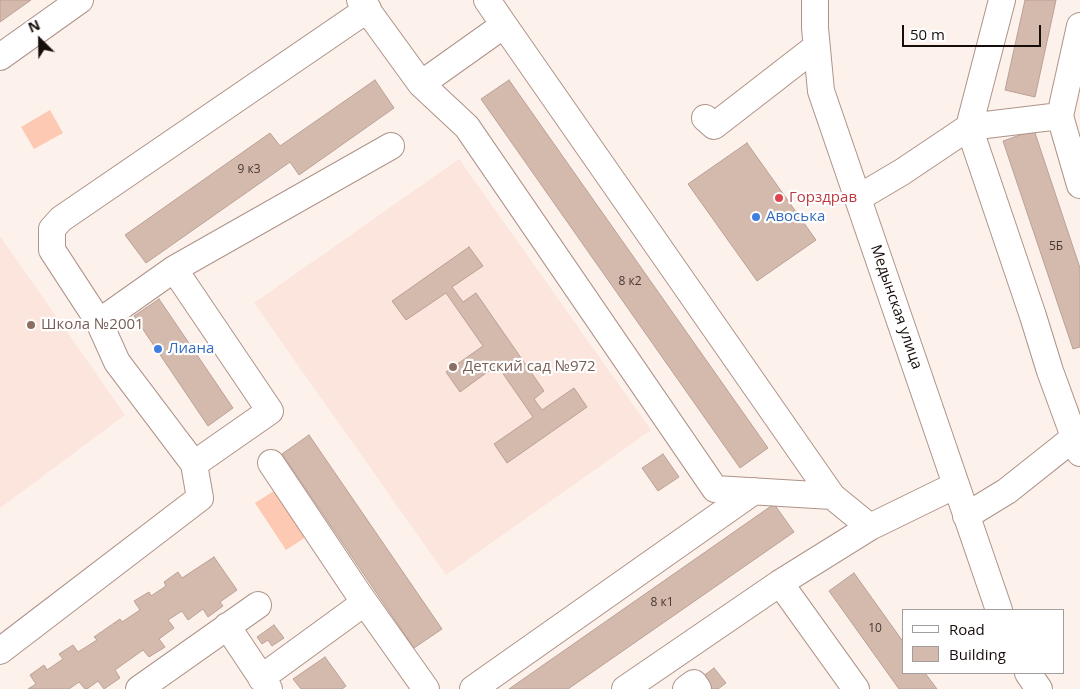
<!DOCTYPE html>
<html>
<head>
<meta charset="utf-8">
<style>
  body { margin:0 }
  #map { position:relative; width:1080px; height:689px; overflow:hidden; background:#fdf1ec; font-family:"Open Sans",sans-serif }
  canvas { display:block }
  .legend { position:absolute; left:902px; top:609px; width:162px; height:65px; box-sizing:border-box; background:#fff; border:1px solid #a29e9d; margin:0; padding:6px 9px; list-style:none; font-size:15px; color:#170d0a }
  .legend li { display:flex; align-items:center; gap:10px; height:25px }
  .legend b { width:25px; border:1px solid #a29e9d }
  .north { position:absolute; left:15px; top:15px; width:50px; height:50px; -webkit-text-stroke:4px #fff; paint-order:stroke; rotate:337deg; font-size:14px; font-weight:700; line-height:20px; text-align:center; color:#170d0a }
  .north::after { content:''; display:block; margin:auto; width:18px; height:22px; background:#170d0a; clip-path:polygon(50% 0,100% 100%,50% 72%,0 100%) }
  .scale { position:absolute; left:902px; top:25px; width:139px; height:22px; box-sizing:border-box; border:2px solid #170d0a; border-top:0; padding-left:6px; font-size:15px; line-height:18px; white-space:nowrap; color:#170d0a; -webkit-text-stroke:4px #fff; paint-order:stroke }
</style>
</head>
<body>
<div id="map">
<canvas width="1080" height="689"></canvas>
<ul class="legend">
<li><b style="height:6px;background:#fff"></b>Road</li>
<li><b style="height:14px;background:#d4b9ad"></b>Building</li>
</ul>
<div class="north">N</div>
<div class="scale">50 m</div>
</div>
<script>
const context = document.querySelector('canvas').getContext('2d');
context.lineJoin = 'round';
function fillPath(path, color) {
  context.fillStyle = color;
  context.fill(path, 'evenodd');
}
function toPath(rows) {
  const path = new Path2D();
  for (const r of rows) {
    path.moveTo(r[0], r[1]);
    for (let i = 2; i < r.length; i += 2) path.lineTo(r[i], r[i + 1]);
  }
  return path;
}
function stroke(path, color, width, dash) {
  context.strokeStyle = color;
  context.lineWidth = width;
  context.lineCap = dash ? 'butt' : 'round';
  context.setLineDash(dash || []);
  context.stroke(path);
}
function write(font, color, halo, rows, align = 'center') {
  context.font = font + ' "Open Sans",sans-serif';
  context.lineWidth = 4.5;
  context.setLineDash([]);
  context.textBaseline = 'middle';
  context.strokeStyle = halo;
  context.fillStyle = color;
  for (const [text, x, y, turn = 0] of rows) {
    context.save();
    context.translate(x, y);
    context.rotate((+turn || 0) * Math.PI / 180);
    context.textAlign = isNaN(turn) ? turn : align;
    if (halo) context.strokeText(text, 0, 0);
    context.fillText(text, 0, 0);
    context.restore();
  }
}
fillPath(toPath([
  [459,159,651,430,446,575,254,303],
  [0,236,125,415,0,508]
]), '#fbe5dc');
fillPath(toPath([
  [50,110,63,133,34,149,21,127],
  [280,487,312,533,286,550,255,503]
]), '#fec9b3');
const building = toPath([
  [0,0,31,0,0,22,0,0],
  [1025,0,1056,0,1035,97,1005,90,1025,0],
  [375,80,394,108,299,175,290,162,146,263,125,235,270,133,280,146,375,80],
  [509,80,768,448,740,468,481,99,509,80],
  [1034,130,1080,268,1080,347,1073,349,1003,141,1034,130],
  [747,143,816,240,757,281,688,184,747,143],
  [469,247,483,266,452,287,463,302,476,293,544,391,534,399,542,410,574,388,587,407,507,463,494,444,533,417,497,365,460,392,446,372,483,346,446,293,406,320,392,301,469,247],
  [159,299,233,408,208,426,134,316,159,299],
  [309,435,442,629,414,648,282,454,309,435],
  [663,454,679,477,658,491,642,468,663,454],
  [774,504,794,532,568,689,509,689,774,504],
  [214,557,237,590,220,602,223,606,208,617,203,609,188,620,182,611,168,620,174,628,159,639,165,647,149,657,143,650,115,670,120,678,104,689,98,681,87,689,85,689,79,682,69,689,28,689,36,684,30,675,44,665,47,670,63,659,59,654,73,645,78,652,97,640,94,637,120,619,122,622,140,610,134,601,149,592,151,596,166,586,164,582,178,572,182,578,214,557],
  [854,573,904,643,904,673,925,673,937,689,899,689,829,591,854,573],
  [274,625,284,638,272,646,268,640,262,644,257,637,274,625],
  [325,657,346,686,342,689,301,689,293,679,325,657],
  [714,668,726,683,718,689,705,689,698,680,714,668]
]);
fillPath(building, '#d4b9ad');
stroke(building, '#bba095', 1);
const minor = toPath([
  [360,0,421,84,467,127,715,489,832,496],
  [487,0,504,25],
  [815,0,815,28,821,91,999,610],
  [1002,0,969,127,1060,116],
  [1080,26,1060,116,1080,185],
  [0,57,80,0],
  [421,84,504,25,832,496,870,527,956,485],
  [705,118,714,126,816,47],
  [858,198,902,172,969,127,1033,316,1050,371,1080,453],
  [174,269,391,146],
  [99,322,174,269,270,411,194,464],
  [271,463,358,593,426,689],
  [966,516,1007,491,1080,433],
  [227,626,269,689],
  [0,651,200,498,194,464,117,362,99,322,52,250,52,229,61,219,368,9],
  [1028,673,1039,689],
  [261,678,364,603],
  [139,689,258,605],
  [473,689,754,491],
  [625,689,780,583],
  [686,689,694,683,698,689],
  [856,689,780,583,870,527]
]);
stroke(minor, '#ae9388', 28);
stroke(minor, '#fff', 26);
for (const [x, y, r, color] of [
  [779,198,5,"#e0444e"],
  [756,217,5,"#3f7fe0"],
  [31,325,5,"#8d6e63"],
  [158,349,5,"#3f7fe0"],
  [453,367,5,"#8d6e63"]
]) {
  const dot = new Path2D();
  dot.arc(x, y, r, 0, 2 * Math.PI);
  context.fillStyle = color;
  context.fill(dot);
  stroke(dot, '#fff', 2);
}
write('12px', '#463833', null, [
  ["9 к3",249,170],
  ["5Б",1056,247],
  ["8 к2",630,282],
  ["8 к1",662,603],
  ["10",875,629]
]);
write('15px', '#be3a42', '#fff', [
  ["Горздрав",789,198]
], 'left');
write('15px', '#366cbe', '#fff', [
  ["Авоська",766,217],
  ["Лиана",168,349]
], 'left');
write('15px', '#170d0a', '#fff', [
  ["Медынская улица",896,307,71]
]);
write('15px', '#785e54', '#fff', [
  ["Школа №2001",41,325],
  ["Детский сад №972",463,367]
], 'left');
</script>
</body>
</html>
